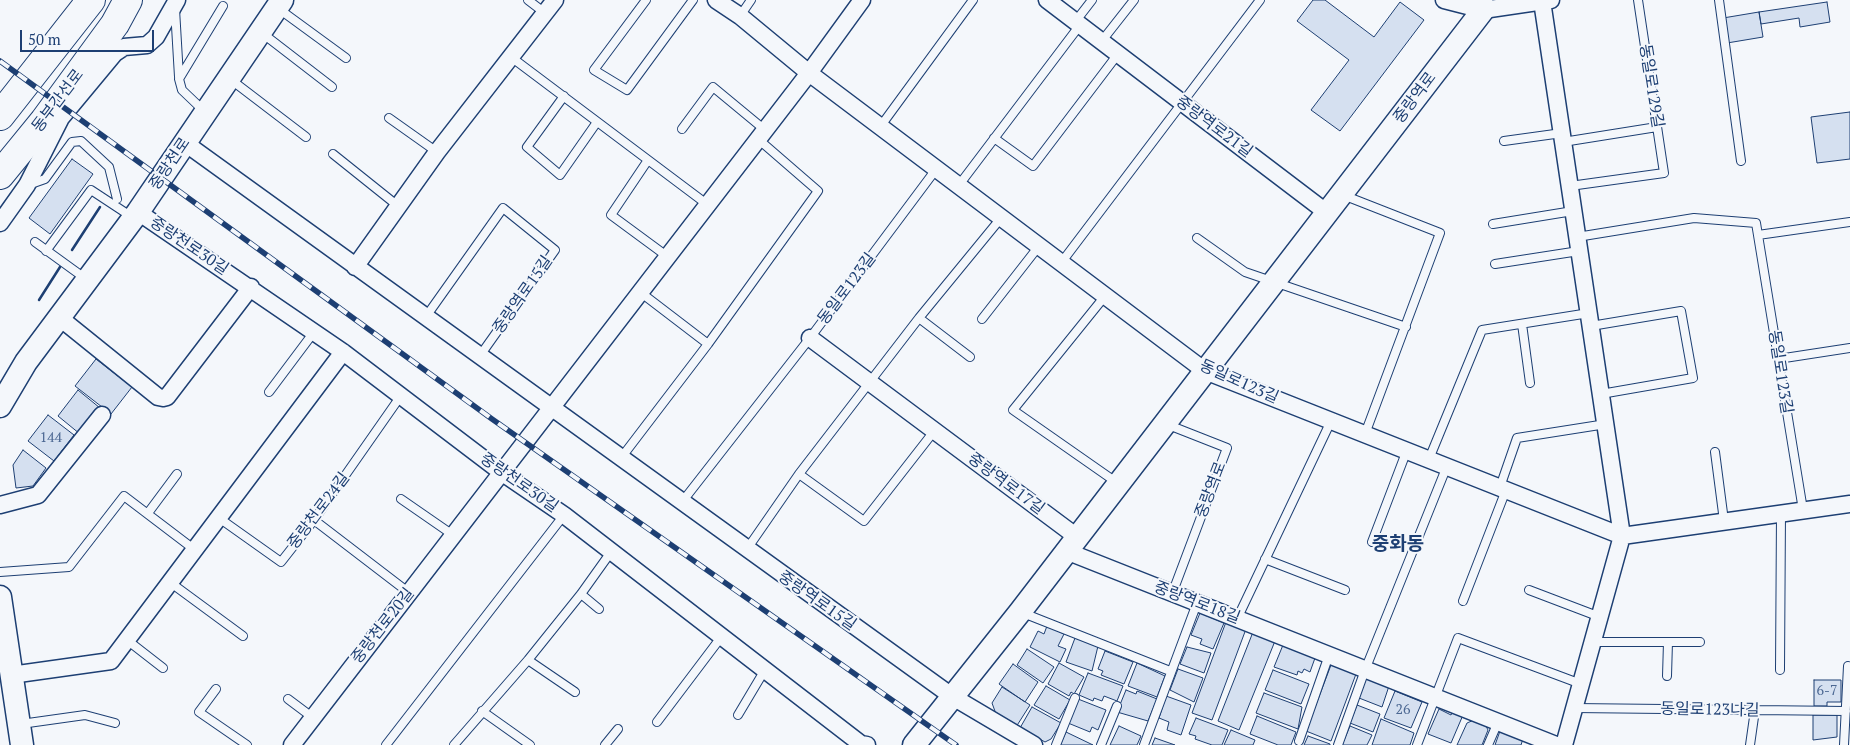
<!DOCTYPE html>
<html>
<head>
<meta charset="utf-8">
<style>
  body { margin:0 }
  #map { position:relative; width:1850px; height:745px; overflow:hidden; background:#f4f7fb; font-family:"PT Serif",serif }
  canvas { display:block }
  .scale { position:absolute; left:20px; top:30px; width:134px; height:22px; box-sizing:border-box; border:2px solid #1d3f73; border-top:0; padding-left:6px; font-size:15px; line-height:18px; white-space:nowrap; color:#1d3f73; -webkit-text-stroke:4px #f4f7fb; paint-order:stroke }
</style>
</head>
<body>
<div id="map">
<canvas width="1850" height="745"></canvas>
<div class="scale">50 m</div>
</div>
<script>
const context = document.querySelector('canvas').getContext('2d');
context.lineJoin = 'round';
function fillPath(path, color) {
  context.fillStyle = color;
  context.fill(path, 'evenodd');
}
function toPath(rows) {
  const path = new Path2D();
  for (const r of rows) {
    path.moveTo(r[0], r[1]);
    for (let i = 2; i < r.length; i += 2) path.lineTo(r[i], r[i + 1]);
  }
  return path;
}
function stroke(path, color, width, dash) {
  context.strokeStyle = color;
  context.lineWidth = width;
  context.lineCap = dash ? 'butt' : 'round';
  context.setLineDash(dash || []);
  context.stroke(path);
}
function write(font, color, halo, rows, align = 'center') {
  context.font = font + ' "PT Serif","Noto Sans KR",serif';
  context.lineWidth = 4;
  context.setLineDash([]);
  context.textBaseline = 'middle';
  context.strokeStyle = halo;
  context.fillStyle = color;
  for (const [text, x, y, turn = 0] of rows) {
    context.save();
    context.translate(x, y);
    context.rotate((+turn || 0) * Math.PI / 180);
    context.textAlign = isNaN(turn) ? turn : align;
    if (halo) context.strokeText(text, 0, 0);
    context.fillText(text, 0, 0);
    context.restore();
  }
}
const building = toPath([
  [1313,0,1325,0,1374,37,1400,2,1424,20,1340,131,1311,110,1349,60,1297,21,1313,0],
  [1827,2,1830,22,1800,27,1799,18,1761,24,1759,12,1827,2],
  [1759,12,1763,37,1727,43,1723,18,1759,12],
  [1850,112,1850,159,1817,163,1811,117,1850,112],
  [72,159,93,174,50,234,29,218,72,159],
  [96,359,132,387,111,414,75,386,96,359],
  [78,390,100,408,80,434,58,416,78,390],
  [48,415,74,435,54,461,28,441,48,415],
  [23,450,46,468,33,486,16,488,13,465,23,450],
  [1200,613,1224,623,1213,649,1200,644,1202,639,1191,635,1200,613],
  [1226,622,1246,629,1212,720,1192,713,1226,622],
  [1047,626,1064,634,1058,646,1066,649,1060,662,1030,647,1038,631,1044,634,1047,626],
  [1253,632,1275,641,1239,730,1218,721,1253,632],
  [1075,638,1098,646,1092,671,1066,662,1075,638],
  [1283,645,1315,658,1310,672,1304,669,1302,673,1298,671,1297,675,1274,667,1283,645],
  [1187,647,1211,653,1204,673,1180,664,1187,647],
  [1027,649,1054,667,1043,683,1017,665,1027,649],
  [1105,651,1133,662,1124,684,1101,675,1103,671,1098,669,1105,651],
  [1059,663,1084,677,1074,694,1071,692,1069,696,1048,684,1059,663],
  [1137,663,1165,676,1157,697,1128,686,1137,663],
  [1013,664,1038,682,1025,702,999,684,1013,664],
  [1331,665,1356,674,1331,741,1306,731,1331,665],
  [1178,669,1203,678,1194,702,1170,690,1178,669],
  [1273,670,1309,684,1301,704,1265,690,1273,670],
  [1088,673,1123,686,1117,701,1104,696,1102,701,1094,698,1093,701,1079,695,1088,673],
  [1366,677,1389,686,1382,707,1359,698,1366,677],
  [1814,680,1841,680,1841,702,1827,702,1827,706,1814,706,1814,680],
  [1046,686,1070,700,1059,719,1034,705,1046,686],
  [1002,687,1030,705,1016,727,996,714,992,703,1002,687],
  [1126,690,1136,694,1137,691,1157,699,1148,721,1117,712,1126,690],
  [1395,691,1422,702,1411,728,1384,718,1395,691],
  [1264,693,1302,707,1298,729,1256,713,1264,693],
  [1166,696,1191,705,1181,735,1167,730,1169,722,1159,718,1166,696],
  [1078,699,1106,710,1098,730,1092,727,1090,732,1068,723,1078,699],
  [1357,705,1380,714,1373,732,1350,723,1357,705],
  [1032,707,1061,723,1051,739,1045,742,1020,728,1032,707],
  [1439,709,1451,715,1453,711,1463,715,1451,743,1428,734,1439,709],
  [1813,715,1837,715,1837,737,1813,740,1813,715],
  [1257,716,1296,732,1291,745,1278,745,1250,734,1257,716],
  [1196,718,1228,730,1222,745,1212,745,1195,739,1196,736,1189,734,1196,718],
  [1381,719,1414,733,1410,745,1372,745,1381,719],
  [1474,720,1485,724,1488,730,1482,745,1457,745,1467,723,1474,720],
  [1119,726,1141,736,1137,745,1110,745,1119,726],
  [1350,726,1372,735,1367,745,1342,745,1350,726],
  [1231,730,1255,740,1253,745,1224,745,1231,730],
  [1500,731,1523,739,1521,745,1495,745,1500,731],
  [1066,732,1093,745,1060,745,1066,732],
  [1308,736,1330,744,1330,745,1304,745,1308,736],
  [1155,738,1175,745,1152,745,1155,738]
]);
fillPath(building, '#d5e0f0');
stroke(building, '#1d3f73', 1);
const lane = toPath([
  [528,0,545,13],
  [646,0,594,70,627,90,693,0],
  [1719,0,1741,161],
  [175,9,179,77],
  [279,9,346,58],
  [740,16,751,0],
  [1075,22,1092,0],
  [262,33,332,87],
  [1101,42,1134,0],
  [511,57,708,205],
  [230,79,306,137],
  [564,96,527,147,560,175,597,122],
  [204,111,182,90,179,79,223,6],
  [389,118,437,152],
  [880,127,973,0],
  [682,129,713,87,765,130],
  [994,138,1033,166,1118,54],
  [1504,141,1562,133],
  [1563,142,1657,127],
  [333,154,398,206],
  [648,160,611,215,668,257],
  [28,185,45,179,72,142,81,141,109,167,117,199],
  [959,185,1080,25],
  [1570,186,1664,173,1638,0],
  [1343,195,1440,233,1365,434],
  [1493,224,1573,211],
  [1758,235,1850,222],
  [1577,237,1694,218,1756,223,1803,510],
  [1197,238,1245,272,1406,327],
  [35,242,86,279],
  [46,251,91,190,132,217],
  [1061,263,1260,0],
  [1495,264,1579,251],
  [640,292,708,344],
  [1105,296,1013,410,1116,482],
  [425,318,503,208,555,250,479,357],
  [919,318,970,357],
  [982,319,1039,246],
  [1522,324,1530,383],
  [1591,326,1681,311,1693,378,1601,394],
  [1778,359,1850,348],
  [269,392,314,332],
  [1166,424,1227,448,1172,594],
  [1715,452,1724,521],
  [621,458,708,344,818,191,758,139],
  [1429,459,1482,330,1589,313],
  [799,474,864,521,935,430],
  [1500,487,1517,438,1606,424],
  [401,499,453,535],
  [682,502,810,338,937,168],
  [148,513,177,474],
  [219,518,281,562,314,520,400,397],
  [314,520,408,592],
  [1372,542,1407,450],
  [747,549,799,474,919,318,1001,218],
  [1265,559,1345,590],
  [0,572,69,567,124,496,195,550],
  [171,583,243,636],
  [1529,590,1600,617],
  [581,594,599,609],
  [1463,601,1506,490],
  [1023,613,1170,671],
  [1237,619,1331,421],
  [127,640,163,668],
  [1593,642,1700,642],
  [528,660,575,692],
  [1780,670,1781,513],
  [1667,676,1668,642],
  [216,689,199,712,247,745],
  [288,699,312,717],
  [1574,708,1846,711],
  [482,711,530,745],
  [738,715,766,668],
  [657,722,722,636],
  [21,724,85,715,115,723],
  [1299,741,1329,655],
  [386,745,564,515],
  [454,745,528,660,581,594,611,552],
  [605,745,618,729],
  [1056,745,1075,698],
  [1101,745,1117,706],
  [1144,745,1197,603],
  [1338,745,1365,670,1447,466],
  [1417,745,1458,638,1581,684],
  [1488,745,1498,722],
  [1750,745,1755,710],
  [1844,745,1848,666]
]);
const street = toPath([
  [716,0,740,16,809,73,1205,371,1622,536,1850,504],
  [1047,0,1326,212],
  [1444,0,1483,10,1551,0],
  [1542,1,1622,536,1564,745],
  [185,143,953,697,1034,745],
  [138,212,343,352,501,472,564,515,861,744,867,745],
  [0,223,27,185,61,118,115,53,124,47,147,45,156,37,177,0],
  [355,267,437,152,555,0],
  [60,318,158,397,163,398,167,397,251,287],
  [810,338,1077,537],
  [0,505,38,495,102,415],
  [1066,551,1556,745],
  [11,675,111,661,343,352],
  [292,745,809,73,862,0]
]);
const secondary = toPath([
  [0,406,26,362,138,212,282,0],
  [0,597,22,745],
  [914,745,1020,612,1483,10,1481,0]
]);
const highway = toPath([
  [0,116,91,0],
  [0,175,44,121,115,24,128,0]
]);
stroke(lane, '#1d3f73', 10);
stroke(street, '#1d3f73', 19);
stroke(secondary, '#1d3f73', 25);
stroke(highway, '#1d3f73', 30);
stroke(lane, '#f4f7fb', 8);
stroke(street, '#f4f7fb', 16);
stroke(secondary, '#f4f7fb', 22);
stroke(highway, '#f4f7fb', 28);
const rail = toPath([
  [0,61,492,419,956,745]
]);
stroke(rail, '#1d3f73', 5.5);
stroke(rail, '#f4f7fb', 4, [11]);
stroke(toPath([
  [72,250,100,207],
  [39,300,60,267]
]), '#1d3f73', 2.5);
write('14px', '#4b6792', null, [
  ["144",51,438],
  ["6-7",1827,691],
  ["26",1403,710]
]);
write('16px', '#1d3f73', '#f4f7fb', [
  ["동일로129길",1651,86,81],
  ["중랑역로",1415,98,-53],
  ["동부간선로",58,101,-53],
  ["중랑역로21길",1214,127,37],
  ["중랑천로",170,164,-56],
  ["중랑천로30길",189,246,34],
  ["동일로123길",847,289,-53],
  ["중랑역로15길",523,295,-55],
  ["동일로123길",1780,372,81],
  ["동일로123길",1239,382,24],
  ["중랑천로30길",519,483,35],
  ["중랑역로17길",1006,484,37],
  ["중랑역로",1211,490,-69],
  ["중랑천로24길",319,511,-53],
  ["중랑역로15길",817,601,35],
  ["중랑역로18길",1197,603,21],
  ["중랑천로20길",383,626,-52],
  ["동일로123나길",1710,710,1]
]);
write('bold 19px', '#1d3f73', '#f4f7fb', [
  ["중화동",1398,545]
]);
</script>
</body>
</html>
